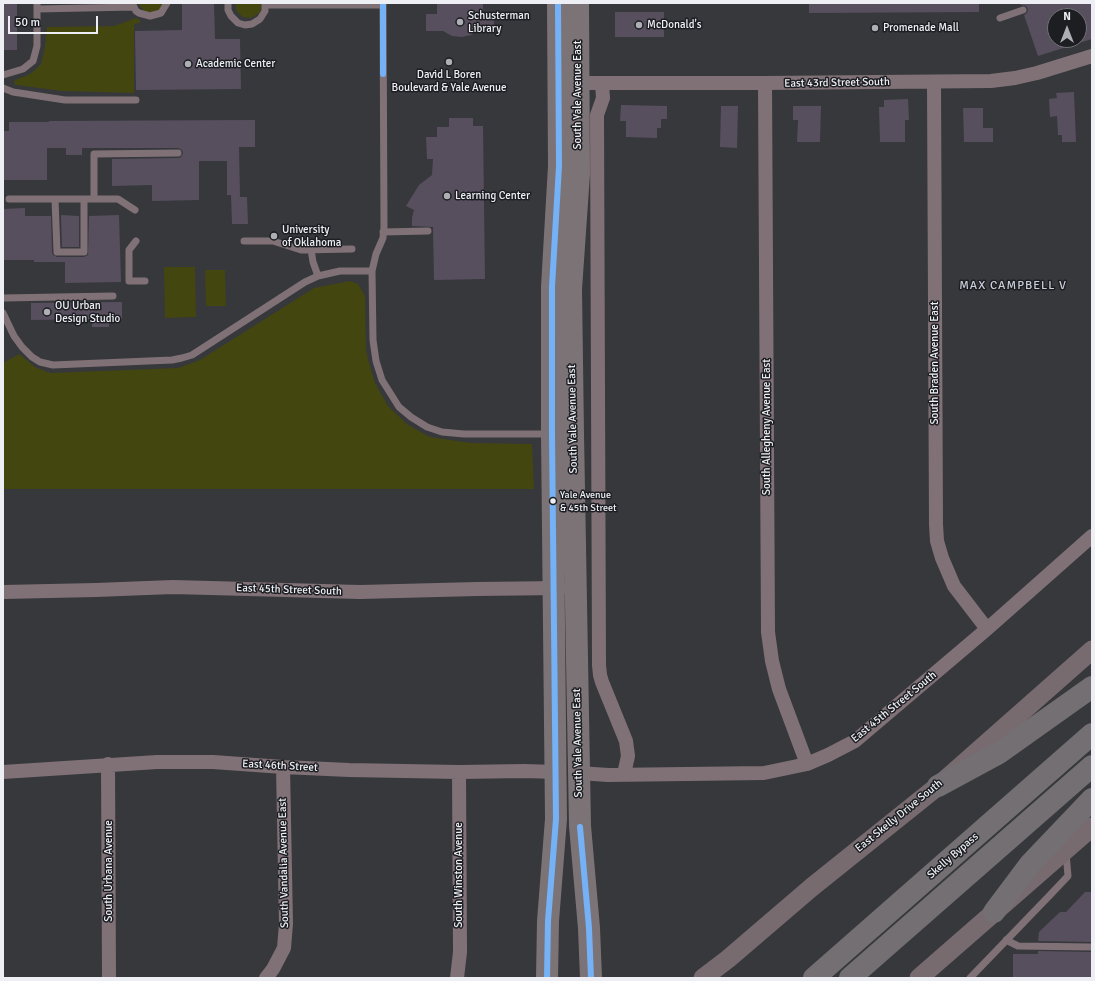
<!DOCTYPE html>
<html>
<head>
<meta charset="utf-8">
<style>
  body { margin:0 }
  #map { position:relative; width:1095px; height:981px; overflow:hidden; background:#36383c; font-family:Signika,sans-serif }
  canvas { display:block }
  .frame { position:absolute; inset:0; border:4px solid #edeff5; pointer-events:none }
  .north { position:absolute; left:1047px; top:8px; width:40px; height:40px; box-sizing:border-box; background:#1c1e22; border:1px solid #707276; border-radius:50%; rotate:0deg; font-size:11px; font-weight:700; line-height:16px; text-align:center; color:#edeff5 }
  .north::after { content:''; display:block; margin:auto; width:14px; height:18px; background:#adafb4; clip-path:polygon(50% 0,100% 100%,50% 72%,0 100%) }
  .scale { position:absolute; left:8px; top:16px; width:90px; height:18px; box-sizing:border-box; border:2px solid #edeff5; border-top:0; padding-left:5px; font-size:12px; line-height:14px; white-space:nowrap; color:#edeff5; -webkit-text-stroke:3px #1c1e22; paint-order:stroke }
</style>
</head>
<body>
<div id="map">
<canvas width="1095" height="981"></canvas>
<div class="frame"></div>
<div class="north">N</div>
<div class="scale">50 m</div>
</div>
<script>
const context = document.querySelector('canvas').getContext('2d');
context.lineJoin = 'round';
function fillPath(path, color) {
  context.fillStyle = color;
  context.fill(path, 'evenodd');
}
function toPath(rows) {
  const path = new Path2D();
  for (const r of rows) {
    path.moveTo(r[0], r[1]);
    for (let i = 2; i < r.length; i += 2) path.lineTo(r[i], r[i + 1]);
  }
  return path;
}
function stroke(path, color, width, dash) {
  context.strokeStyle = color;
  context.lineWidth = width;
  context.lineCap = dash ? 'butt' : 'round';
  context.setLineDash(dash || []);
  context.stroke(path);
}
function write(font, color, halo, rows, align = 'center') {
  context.font = font + ' Signika,sans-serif';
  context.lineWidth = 3;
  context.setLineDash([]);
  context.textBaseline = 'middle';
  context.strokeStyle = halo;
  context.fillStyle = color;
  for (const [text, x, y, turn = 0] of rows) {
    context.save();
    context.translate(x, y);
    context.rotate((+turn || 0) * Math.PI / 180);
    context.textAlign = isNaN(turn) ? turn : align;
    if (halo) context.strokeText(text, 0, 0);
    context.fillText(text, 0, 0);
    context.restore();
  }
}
fillPath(toPath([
  [138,3,164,3,159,10,151,13,143,10],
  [235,3,261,3,261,9,259,13,251,18,243,17,237,12],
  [136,18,140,20,140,23,134,24,134,93,62,91,16,85,14,83,15,80,28,75,33,72,41,64,45,47,47,27,114,26],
  [164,267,195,267,196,317,165,318],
  [205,270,225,270,226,306,206,306],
  [350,281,358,284,363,292,365,297,366,350,369,363,375,383,388,406,408,425,430,437,471,443,532,444,534,489,3,489,3,363,19,354,35,367,50,373,178,368,200,360,314,288]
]), '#444610');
fillPath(toPath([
  [3,3,17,3,17,50,3,50],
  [182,3,214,3,215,39,240,39,241,89,136,90,135,31,182,30],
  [437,3,483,3,483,13,494,13,494,31,477,31,471,35,462,37,452,36,443,31,426,31,426,14,437,14],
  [809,3,979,3,979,12,809,13],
  [1020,3,1092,3,1092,39,1038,56,1024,15,1027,13,1028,9,1026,6,1021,5],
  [1055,16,1079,16,1079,40,1055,40],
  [615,12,664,12,664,37,615,37],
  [1074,92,1076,142,1062,142,1062,135,1058,135,1057,116,1050,117,1049,99,1057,98,1056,93],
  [908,99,909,120,905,120,905,142,880,142,879,107,884,107,884,100],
  [621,105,667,106,667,119,661,119,661,128,657,128,657,138,626,137,626,121,620,121],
  [721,106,738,106,737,148,720,147],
  [793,106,821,106,820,142,797,142,798,120,793,120],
  [963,108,983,108,983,128,993,128,993,142,964,142],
  [449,118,473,118,473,126,483,126,485,279,434,280,433,227,412,226,412,218,414,210,406,206,419,185,432,175,433,159,427,159,426,137,437,137,437,127,449,127],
  [255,120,255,147,239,147,240,197,247,197,248,224,232,224,231,195,227,195,227,161,199,161,199,200,152,201,152,185,112,186,112,159,178,158,181,157,183,153,182,150,178,148,82,148,82,155,66,155,66,148,47,148,47,180,3,180,3,131,9,131,9,122,49,122,49,121],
  [25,208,25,216,51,216,52,252,53,255,57,257,84,257,88,255,89,216,119,215,121,282,65,283,65,262,34,262,34,260,3,260,3,209],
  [61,215,79,216,79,247,62,247],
  [122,302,122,319,109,319,109,327,92,327,92,319,31,320,31,303],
  [1085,892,1092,892,1092,942,1038,941,1039,932,1060,912,1066,912],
  [1038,951,1092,952,1092,978,1013,978,1013,954,1038,954]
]), '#584f5e');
stroke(toPath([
  [132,3,136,11,139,13,150,16,161,13,167,3],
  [228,3,228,10,231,16,238,23,245,25,252,24,260,19,265,11,265,3],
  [383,3,384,227,383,238,376,254,372,271,373,340,376,361,382,380,399,407,411,417,427,427,442,432,464,434,550,434],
  [266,5,383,5],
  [37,9,134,7],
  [1000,18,1023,10],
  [3,75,23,69,33,61,37,46,37,3],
  [3,88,13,92,65,100,136,100],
  [9,199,118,199,135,210],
  [55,199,57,252,84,252,84,199],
  [94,199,94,154,178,153],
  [383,232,428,231],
  [136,241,129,250,129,281,145,281],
  [244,241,273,241,301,250,352,249],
  [311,249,313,262,318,276],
  [3,298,113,296],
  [3,313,14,336,22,347,32,357,40,362,53,365,172,360,182,358,192,355,305,282,318,276,340,271,372,271],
  [1006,940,1018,946,1092,947],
  [970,978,1051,894,1068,876,1066,853]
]), '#807176', 7);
stroke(toPath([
  [934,82,936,524,937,541,942,558,954,586,987,629],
  [578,83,765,83,991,81,1015,78,1037,73,1092,56],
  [765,83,768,632,772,661,779,689,807,764],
  [602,84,603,98,597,115,599,665,600,675,602,682,626,741,628,756,624,774],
  [3,592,96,590,173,587,360,592,477,589,560,588],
  [108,764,109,978],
  [3,772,157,762,213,762,283,767,349,770,459,772,524,771,557,772],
  [579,773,608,775,764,773,807,764,828,755,855,741,987,629,1092,536],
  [266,978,273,969,284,948,286,924,283,767],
  [457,978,460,952,459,772]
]), '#807176', 14);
stroke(toPath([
  [703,978,728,959,812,887,938,786,1092,650],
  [919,978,1092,827]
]), '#776b6f', 19);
stroke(toPath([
  [578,3,579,174,571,289,573,434,580,826,589,928,591,978],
  [547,978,548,921,556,819,552,434,552,287,559,166,558,3]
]), '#7c7377', 22);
stroke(toPath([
  [938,786,999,753,1092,687],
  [994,912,1030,864,1092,799],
  [814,978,1092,734],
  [850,978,1092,766]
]), '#736f73', 22);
stroke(toPath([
  [383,3,383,74],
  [580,827,589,928,591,978],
  [547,978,548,921,556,819,552,434,552,287,559,166,558,3]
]), '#74b1f6', 6);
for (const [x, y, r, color] of [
  [460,22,4,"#adafb4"],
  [639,25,4,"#adafb4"],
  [875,28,4,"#adafb4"],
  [449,62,4,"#adafb4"],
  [188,64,4,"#adafb4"],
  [447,196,4,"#adafb4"],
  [274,236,4,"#adafb4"],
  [47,312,4,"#adafb4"],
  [553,501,3.5,"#edeff5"]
]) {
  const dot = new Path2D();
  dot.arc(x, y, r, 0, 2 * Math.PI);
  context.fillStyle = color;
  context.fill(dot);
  stroke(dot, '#1c1e22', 1.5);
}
write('10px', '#edeff5', '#1c1e22', [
  ["Yale Avenue",560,495],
  ["& 45th Street",560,508]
], 'left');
write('11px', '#edeff5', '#1c1e22', [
  ["Schusterman",468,16],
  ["Library",468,29],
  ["McDonald's",647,25],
  ["Promenade Mall",883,28],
  ["Academic Center",196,64],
  ["David L Boren",449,75,"center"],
  ["Boulevard & Yale Avenue",449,88,"center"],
  ["Learning Center",455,196],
  ["University",282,230],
  ["of Oklahoma",282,243],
  ["OU Urban",55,306],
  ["Design Studio",55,319]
], 'left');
write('11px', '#edeff5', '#1c1e22', [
  ["East 43rd Street South",837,83,-1],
  ["South Yale Avenue East",578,95,-90],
  ["South Braden Avenue East",935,363,-90],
  ["South Yale Avenue East",573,419,-91],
  ["South Allegheny Avenue East",767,427,-90],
  ["East 45th Street South",289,590,2],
  ["East 45th Street South",894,707,-39],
  ["South Yale Avenue East",578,743,-91],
  ["East 46th Street",280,766,3],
  ["East Skelly Drive South",899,816,-39],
  ["Skelly Bypass",953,856,-41],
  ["South Vandalia Avenue East",284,863,-91],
  ["South Urbana Avenue",109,871,-90],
  ["South Winston Avenue",459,875,-90]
]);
context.letterSpacing = '1px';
write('12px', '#caced9', '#1c1e22', [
  ["MAX CAMPBELL V",1013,286]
]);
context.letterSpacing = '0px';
</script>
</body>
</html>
